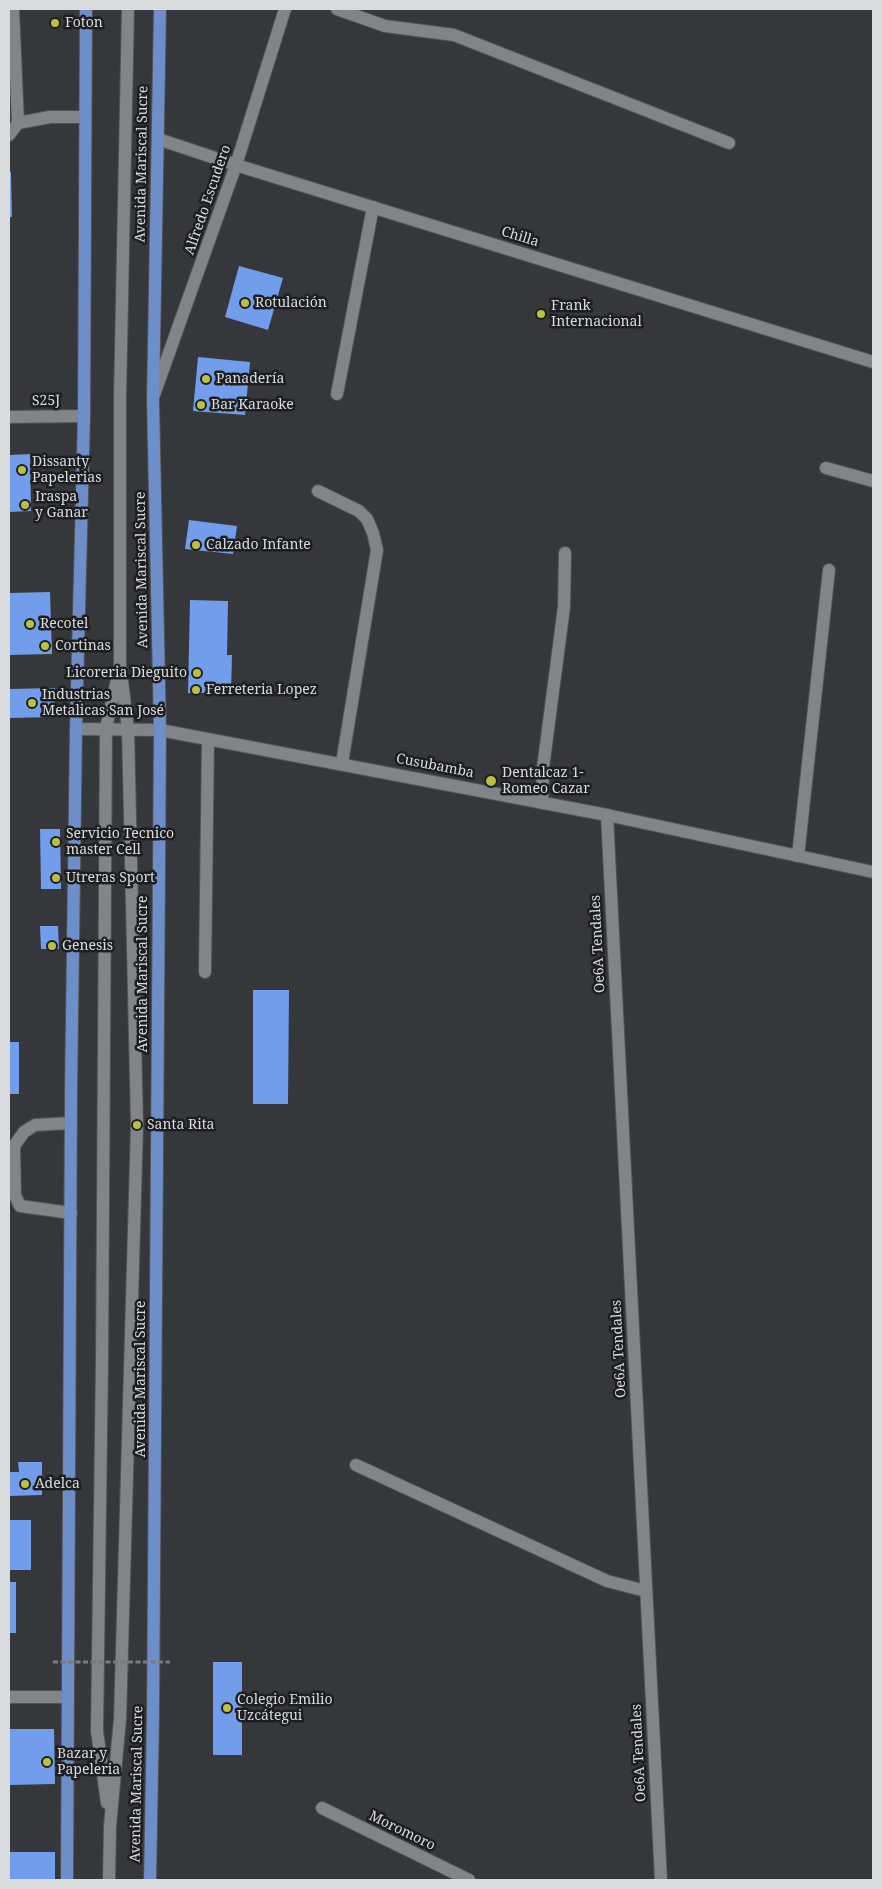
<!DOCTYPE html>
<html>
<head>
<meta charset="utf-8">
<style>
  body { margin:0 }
  #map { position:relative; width:882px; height:1889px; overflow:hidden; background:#35373a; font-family:"Noto Serif",serif }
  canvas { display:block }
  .frame { position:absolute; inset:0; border:10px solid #d9dbdd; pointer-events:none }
</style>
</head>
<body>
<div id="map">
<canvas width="882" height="1889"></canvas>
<div class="frame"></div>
</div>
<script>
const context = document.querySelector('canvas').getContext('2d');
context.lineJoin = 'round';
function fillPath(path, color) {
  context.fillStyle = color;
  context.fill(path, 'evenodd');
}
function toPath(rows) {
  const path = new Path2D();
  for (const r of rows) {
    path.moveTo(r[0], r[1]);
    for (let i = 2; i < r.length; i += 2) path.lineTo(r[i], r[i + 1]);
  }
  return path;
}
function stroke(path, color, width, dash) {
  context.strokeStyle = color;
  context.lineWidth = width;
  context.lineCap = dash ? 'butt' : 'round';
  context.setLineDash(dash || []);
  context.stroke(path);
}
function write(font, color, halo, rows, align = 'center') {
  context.font = font + ' "Noto Serif",serif';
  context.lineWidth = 5;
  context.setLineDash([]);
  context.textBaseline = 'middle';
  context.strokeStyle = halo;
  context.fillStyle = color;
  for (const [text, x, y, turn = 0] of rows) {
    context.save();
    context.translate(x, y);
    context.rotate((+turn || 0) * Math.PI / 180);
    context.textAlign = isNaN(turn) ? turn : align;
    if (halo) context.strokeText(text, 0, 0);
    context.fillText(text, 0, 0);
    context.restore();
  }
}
fillPath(toPath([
  [9,172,11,172,12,217,9,217],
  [239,266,283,278,268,330,225,317],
  [198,357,250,362,245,415,193,411],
  [30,454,31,511,9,512,9,455],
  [189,520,237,526,233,554,185,549],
  [50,592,52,654,9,655,9,593],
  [190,600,228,601,227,655,232,655,231,693,188,693],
  [55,688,55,717,9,718,9,689],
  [40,829,60,829,61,889,41,889],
  [40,926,58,926,59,949,41,949],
  [253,990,289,990,288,1104,253,1104],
  [9,1042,19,1042,19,1094,9,1094],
  [18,1462,42,1462,42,1495,9,1496,9,1472,19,1472],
  [9,1520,31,1520,31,1570,9,1570],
  [9,1582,16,1582,16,1633,9,1633],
  [213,1662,242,1662,242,1755,213,1755],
  [9,1729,54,1729,55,1784,9,1785],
  [9,1852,55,1852,55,1880,9,1880]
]), '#719deb');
const lane = toPath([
  [13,9,18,123],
  [9,135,18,123,50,117,85,117],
  [337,394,373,207],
  [826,468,873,481],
  [542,803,543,768,564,607,565,553],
  [798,856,829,570],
  [205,972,208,739],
  [71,1213,20,1206,15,1195,14,1146,24,1132,35,1125,71,1123],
  [356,1465,607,1581,646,1591],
  [107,1803,97,1731,102,1362,106,728,118,675],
  [109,1880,110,1826,120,1719,137,1125,128,729,120,665,120,397,128,9]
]);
const street = toPath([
  [337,9,385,26,454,35,729,143],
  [158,139,236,165,873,362],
  [154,395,236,165,285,9],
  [9,417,84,416],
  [318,491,359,511,367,519,373,533,377,550,342,763],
  [607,815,661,1880],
  [9,1697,68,1697],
  [322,1808,469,1880]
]);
const secondary = toPath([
  [76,729,160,730,607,815,873,872]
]);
const primary = toPath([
  [67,1880,71,1091,76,729,84,416,86,9],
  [150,1880,153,1716,160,730,153,400,160,9]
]);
stroke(lane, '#515356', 14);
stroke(street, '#515356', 14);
stroke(secondary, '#515356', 14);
stroke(primary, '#515356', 14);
stroke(lane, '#818488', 12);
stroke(street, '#818488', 12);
stroke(secondary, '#818488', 12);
stroke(primary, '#6d8ec9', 12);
stroke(toPath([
  [53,1662,170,1662]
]), '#787a7c', 3, [5, 2.5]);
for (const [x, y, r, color] of [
  [55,23,5,"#bbc044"],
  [245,303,5,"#bbc044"],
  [541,314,5,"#bbc044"],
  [206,379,5,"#bbc044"],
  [201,405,5,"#bbc044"],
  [22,470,5,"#bbc044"],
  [25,505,5,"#bbc044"],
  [196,545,5,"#bbc044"],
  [30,624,5,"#bbc044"],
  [45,646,5,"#bbc044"],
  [197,673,5,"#bbc044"],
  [196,690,5,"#bbc044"],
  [32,703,5,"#bbc044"],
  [491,781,6,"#bbc044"],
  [56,842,5,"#bbc044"],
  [56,878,5,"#bbc044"],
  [52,946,5,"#bbc044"],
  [137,1125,5,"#bbc044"],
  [25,1484,5,"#bbc044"],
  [227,1708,5,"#bbc044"],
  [47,1762,5,"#bbc044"]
]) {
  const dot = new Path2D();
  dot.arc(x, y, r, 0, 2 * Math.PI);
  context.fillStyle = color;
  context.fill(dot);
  stroke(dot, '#1d1e20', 2);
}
write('14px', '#d9dbdd', '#1d1e20', [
  ["Foton",65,23],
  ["Rotulación",255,303],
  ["Frank",551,306],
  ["Internacional",551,322],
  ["Panadería",216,379],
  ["Bar Karaoke",211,405],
  ["Dissanty",32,462],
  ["Papelerias",32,478],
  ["Iraspa",35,497],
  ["y Ganar",35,513],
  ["Calzado Infante",206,545],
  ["Recotel",40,624],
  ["Cortinas",55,646],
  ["Licoreria Dieguito",187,673,"right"],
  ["Ferreteria Lopez",206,690],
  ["Industrias",42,695],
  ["Metalicas San José",42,711],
  ["Dentalcaz 1-",502,773],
  ["Romeo Cazar",502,789],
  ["Servicio Tecnico",66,834],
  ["master Cell",66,850],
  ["Utreras Sport",66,878],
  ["Genesis",62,946],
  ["Santa Rita",147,1125],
  ["Adelca",35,1484],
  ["Colegio Emilio",237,1700],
  ["Uzcátegui",237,1716],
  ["Bazar y",57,1754],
  ["Papeleria",57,1770]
], 'left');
write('14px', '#d9dbdd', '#1d1e20', [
  ["Avenida Mariscal Sucre",142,164,-89],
  ["Alfredo Escudero",208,200,-71],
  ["Chilla",520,237,17],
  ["S25J",46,401,-1],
  ["Avenida Mariscal Sucre",142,570,-91],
  ["Cusubamba",435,766,11],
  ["Oe6A Tendales",598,944,-93],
  ["Avenida Mariscal Sucre",143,974,-90],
  ["Oe6A Tendales",619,1349,-93],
  ["Avenida Mariscal Sucre",141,1379,-90],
  ["Oe6A Tendales",639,1753,-93],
  ["Avenida Mariscal Sucre",137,1784,-89],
  ["Moromoro",402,1831,26]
]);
</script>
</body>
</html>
